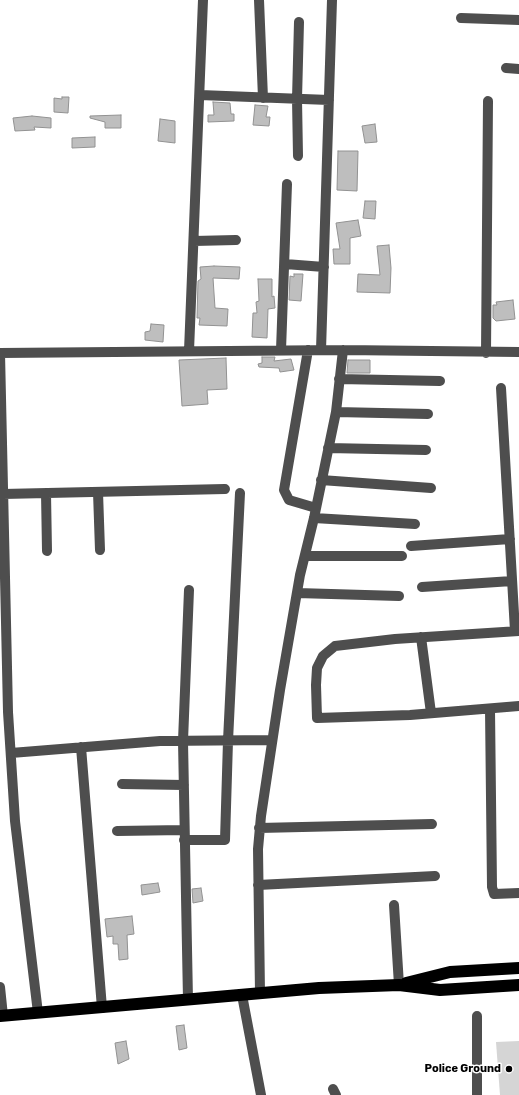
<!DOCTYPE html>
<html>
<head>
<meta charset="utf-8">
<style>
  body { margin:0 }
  canvas { display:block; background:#fff }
</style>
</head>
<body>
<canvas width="519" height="1095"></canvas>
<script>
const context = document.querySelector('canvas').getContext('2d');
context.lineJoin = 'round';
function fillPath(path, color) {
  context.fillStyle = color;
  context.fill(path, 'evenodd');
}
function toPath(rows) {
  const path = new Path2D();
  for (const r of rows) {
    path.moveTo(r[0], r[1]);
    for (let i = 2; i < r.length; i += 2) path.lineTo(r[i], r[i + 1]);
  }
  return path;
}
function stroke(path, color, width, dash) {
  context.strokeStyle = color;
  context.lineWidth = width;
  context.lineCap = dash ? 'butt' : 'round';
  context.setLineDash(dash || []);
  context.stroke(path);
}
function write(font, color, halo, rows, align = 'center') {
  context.font = font + ' Rubik,sans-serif';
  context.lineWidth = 3;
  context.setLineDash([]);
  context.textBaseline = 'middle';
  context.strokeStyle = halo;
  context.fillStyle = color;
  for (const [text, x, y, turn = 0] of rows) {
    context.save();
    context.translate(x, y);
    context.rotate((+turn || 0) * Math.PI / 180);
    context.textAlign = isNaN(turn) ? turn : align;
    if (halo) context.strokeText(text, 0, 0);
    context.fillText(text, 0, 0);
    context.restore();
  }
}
fillPath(toPath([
  [519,1041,519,1095,500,1095,496,1042]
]), '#d5d5d5');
const building = toPath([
  [62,97,69,97,68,113,54,112,54,98,62,99,62,97],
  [213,102,230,103,231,114,234,114,234,121,208,122,208,115,214,115,213,102],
  [255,105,268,106,266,117,270,117,269,126,253,125,255,105],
  [121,115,121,128,105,128,105,122,90,118,90,116,121,115],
  [32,116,51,118,51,128,34,127,35,130,15,131,13,118,32,116],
  [160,119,175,121,175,143,158,141,160,119],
  [375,124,377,142,365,143,362,126,375,124],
  [95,137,95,147,72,148,72,138,95,137],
  [338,151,358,151,357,191,337,190,338,151],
  [365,201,376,201,375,219,363,218,365,201],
  [358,220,361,236,350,238,350,264,334,264,333,249,340,249,336,223,358,220],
  [389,245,391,268,390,293,357,292,358,274,380,275,377,246,389,245],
  [214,266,240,267,239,279,213,278,215,308,228,309,227,326,199,325,200,318,197,318,198,281,201,279,200,267,214,266],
  [294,274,303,274,301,301,289,300,290,276,294,277,294,274],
  [258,279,272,279,272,297,274,296,275,308,268,309,267,338,252,337,253,313,257,313,256,302,259,301,258,279],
  [513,300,515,319,496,321,493,318,493,305,497,305,496,302,513,300],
  [151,324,164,325,163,342,145,340,145,332,150,331,151,324],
  [262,357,275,357,274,361,291,359,294,370,280,372,279,368,259,367,258,364,262,363,262,357],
  [226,358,227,389,207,390,208,404,182,406,179,360,226,358],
  [348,360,370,360,370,373,347,373,348,360],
  [158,883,160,892,142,895,141,885,158,883],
  [201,888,203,901,193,903,192,889,201,888],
  [132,916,134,934,127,935,128,959,119,960,118,944,113,944,113,936,107,937,105,919,132,916],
  [184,1025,187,1048,179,1050,176,1026,184,1025],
  [126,1041,129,1059,118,1064,115,1043,126,1041]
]);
fillPath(building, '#bebebe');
stroke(building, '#929292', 1);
stroke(toPath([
  [259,0,263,98],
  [461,18,519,20],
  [506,68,519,69],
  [200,95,329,100],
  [298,156,297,99,299,22],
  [194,241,236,240],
  [285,264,324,267],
  [281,350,287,184],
  [308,350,284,490,289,500,316,508],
  [321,350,332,0],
  [189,351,203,0],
  [0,353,8,712,15,821,38,1013],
  [0,353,343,350,519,352],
  [486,353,488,101],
  [339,379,440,381],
  [501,388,515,631],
  [336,412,428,414],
  [328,448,426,450],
  [321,480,431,488],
  [98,492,100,550],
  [46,493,47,551],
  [3,494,225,489],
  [314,518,415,524],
  [411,546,510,539],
  [306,556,402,556],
  [422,587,512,581],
  [297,593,399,596],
  [519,631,395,639,335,646,323,656,317,668,316,685,317,718,410,715,519,706],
  [421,637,431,713],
  [490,709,492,887,494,894,519,893],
  [81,747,102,1008],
  [11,753,160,741,272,740],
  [122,784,184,785],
  [259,828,432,824],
  [117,831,184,830],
  [184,840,225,840,228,741,240,493],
  [258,885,435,876],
  [394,905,399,985],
  [0,987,3,1016],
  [260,993,258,849,261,816,280,690,300,575,314,518,336,412,343,350],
  [242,995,261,1095],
  [188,1000,183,741,189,590],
  [477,1016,477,1095],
  [333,1089,336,1095]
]), '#4e4e4e', 10);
stroke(toPath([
  [406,983,450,972,519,968],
  [0,1016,319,988,399,985,440,990,519,985]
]), '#000', 12);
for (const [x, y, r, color] of [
  [509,1069,4,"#000"]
]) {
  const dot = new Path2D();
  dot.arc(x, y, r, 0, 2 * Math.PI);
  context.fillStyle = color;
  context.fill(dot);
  stroke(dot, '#fff', 1.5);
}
write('bold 11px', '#000', '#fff', [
  ["Police Ground",501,1069]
], 'right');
</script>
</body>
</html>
